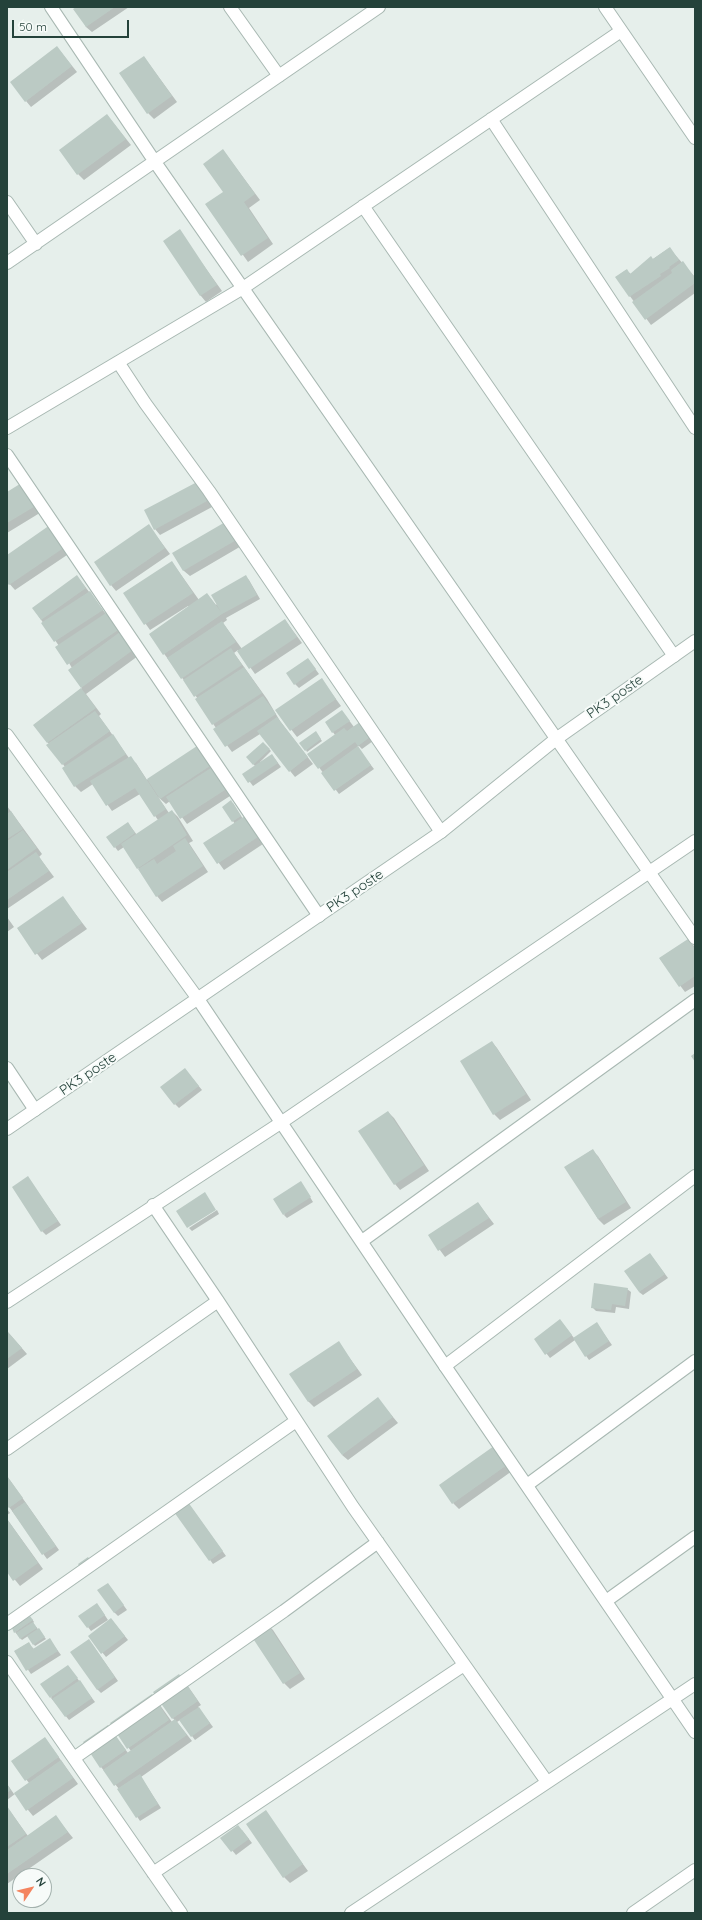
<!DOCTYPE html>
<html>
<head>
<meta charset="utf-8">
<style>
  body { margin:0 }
  #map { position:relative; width:702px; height:1920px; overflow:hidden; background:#e6efeb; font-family:Quicksand,sans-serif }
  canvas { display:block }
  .frame { position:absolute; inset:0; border:8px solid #24423a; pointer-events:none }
  .north { position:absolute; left:12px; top:1868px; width:40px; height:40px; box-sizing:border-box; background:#f7fbf9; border:1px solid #a3b1ad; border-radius:50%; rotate:55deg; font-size:11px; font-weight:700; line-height:16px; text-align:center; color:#24423a }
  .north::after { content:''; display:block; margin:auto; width:14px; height:18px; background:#f4845f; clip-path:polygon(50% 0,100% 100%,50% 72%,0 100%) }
  .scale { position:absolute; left:12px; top:20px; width:117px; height:18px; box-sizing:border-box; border:2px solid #24423a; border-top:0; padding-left:5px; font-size:12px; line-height:14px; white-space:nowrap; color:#24423a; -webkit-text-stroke:3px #f7fbf9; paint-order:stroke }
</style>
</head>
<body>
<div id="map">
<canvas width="702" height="1920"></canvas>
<div class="frame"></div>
<div class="north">N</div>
<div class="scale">50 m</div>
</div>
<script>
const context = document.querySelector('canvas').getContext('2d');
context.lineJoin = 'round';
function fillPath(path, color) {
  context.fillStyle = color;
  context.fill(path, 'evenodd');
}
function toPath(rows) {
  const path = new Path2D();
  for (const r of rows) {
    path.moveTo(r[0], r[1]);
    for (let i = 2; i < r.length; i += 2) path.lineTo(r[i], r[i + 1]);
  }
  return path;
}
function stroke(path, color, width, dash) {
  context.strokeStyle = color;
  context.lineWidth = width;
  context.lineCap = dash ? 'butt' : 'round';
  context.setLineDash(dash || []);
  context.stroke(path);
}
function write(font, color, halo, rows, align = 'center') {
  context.font = font + ' Quicksand,sans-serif';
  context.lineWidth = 4;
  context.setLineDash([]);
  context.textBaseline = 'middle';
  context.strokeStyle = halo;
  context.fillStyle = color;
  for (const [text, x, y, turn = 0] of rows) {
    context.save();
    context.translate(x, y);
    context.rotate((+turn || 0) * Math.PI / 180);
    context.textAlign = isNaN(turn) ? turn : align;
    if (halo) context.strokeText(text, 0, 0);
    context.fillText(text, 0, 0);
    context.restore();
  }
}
fillPath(toPath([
  [77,7,129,7,92,32,86,27],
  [57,47,77,72,31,107,26,101],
  [144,57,177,102,154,119,148,113],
  [107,115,131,145,84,180,78,174],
  [223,150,260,200,249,208,273,244,248,262,207,204,224,192],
  [179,231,222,291,206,302,201,296,164,241],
  [669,248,695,277,695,293,651,325,616,277,626,270,631,274],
  [23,483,43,511,7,533,7,493],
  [202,489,212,507,160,535,155,529],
  [50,526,70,553,15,590,7,581,7,556],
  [149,526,170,554,116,591,111,585],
  [233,528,243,545,190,576,184,571,174,553],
  [172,562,199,600,207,594,216,605,245,576,249,580,260,599,226,618,227,620,223,623,242,649,285,620,302,643,255,674,238,650,234,653,267,699,280,721,313,764,295,777,260,734,232,752,215,729,216,728,197,700,198,699,150,635,189,607,188,606,150,630,124,593],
  [80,580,138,656,86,694,101,714,99,716,129,758,136,763,147,780,197,748,233,794,187,824,170,801,166,804,158,797,169,813,172,811,178,817,193,841,189,843,208,872,162,902,157,896,124,847,118,851,115,847,128,823,137,835,158,820,140,794,112,811,93,784,81,792,75,786,63,768,65,767,49,744,34,725,82,688,69,670,72,668,59,646,33,608],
  [308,659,319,674,299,688,295,684],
  [322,680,341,706,297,737,277,711],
  [342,711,354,727,359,723,373,741,362,749,359,746,357,747,374,769,339,794,309,754,335,735,326,722],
  [317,734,322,741,307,752,306,750],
  [263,743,271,751,260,762,275,759,281,767,253,786,244,774,255,766,247,757],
  [233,803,243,819,250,823,263,844,224,870,205,844,235,824,233,821],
  [7,806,42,854,39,857,54,877,7,909],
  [63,898,87,929,42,960,18,929],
  [7,917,14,927,7,932],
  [688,940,695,947,695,986,685,992,660,959],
  [492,1042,497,1048,531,1100,500,1120,494,1114],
  [188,1073,202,1090,179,1108,175,1104],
  [388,1112,394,1118,429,1171,400,1190,395,1184],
  [592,1150,598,1156,631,1208,604,1225,598,1219,566,1167],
  [28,1178,61,1225,46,1235,42,1231],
  [301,1182,313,1202,287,1218,284,1215],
  [478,1203,494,1224,445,1257,429,1235],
  [217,1210,219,1214,192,1231,189,1228],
  [653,1258,668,1278,643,1295,639,1292],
  [627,1289,631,1292,629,1309,616,1307,615,1313,596,1311,592,1307],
  [560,1320,574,1338,597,1324,612,1345,589,1360,575,1340,550,1358,535,1339],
  [7,1331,27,1354,7,1369],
  [338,1342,362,1375,314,1407,308,1401],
  [378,1399,398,1423,348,1460,342,1455],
  [499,1453,512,1471,459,1509,453,1503],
  [7,1476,59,1550,47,1559,7,1504],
  [188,1503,226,1556,213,1564,175,1512],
  [7,1509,10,1513,7,1515],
  [7,1519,43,1569,20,1586,7,1570],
  [111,1588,127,1610,118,1616,114,1612],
  [100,1608,108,1620,91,1631,88,1627],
  [32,1619,34,1622,33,1623,46,1639,35,1646,28,1636,22,1640,15,1632],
  [111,1619,128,1640,106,1657,89,1636],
  [267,1624,273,1630,305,1679,290,1689,284,1683],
  [50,1640,61,1655,31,1674,15,1651,28,1643,34,1649],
  [92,1644,118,1681,101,1693,97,1689],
  [68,1666,95,1702,69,1720,51,1698],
  [183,1679,201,1705,198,1707,213,1727,195,1740,180,1720,177,1722,192,1741,141,1777,161,1808,140,1821,119,1789,101,1767,111,1730,128,1753,131,1751,111,1724,157,1701,172,1722,175,1721,155,1693],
  [45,1738,78,1784,33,1816,15,1794,7,1800,7,1784,14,1794,29,1783,12,1761],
  [7,1807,28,1836,56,1817,73,1838,7,1884],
  [265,1812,308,1871,290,1883,284,1877],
  [242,1830,252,1843,236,1855,222,1838]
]), '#0003');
fillPath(toPath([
  [76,7,115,7,86,27,73,9],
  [57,46,72,66,25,102,10,82],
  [144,56,172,96,147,114,119,73],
  [107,114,126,139,77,175,59,150],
  [223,149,255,194,244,202,268,238,241,256,205,204,223,192,203,164],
  [180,229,217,285,200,296,163,241],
  [670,247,679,260,669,267,670,268,660,274,661,276,629,297,615,277,627,269,630,274,651,256,653,259],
  [683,261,695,278,695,283,645,320,632,302,672,273,671,270],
  [23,482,37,505,7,523,7,492],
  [197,482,207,501,154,530,144,510],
  [227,521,238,539,183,571,172,553],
  [149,524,165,548,110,586,94,562],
  [50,525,65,547,9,585,7,583,7,555],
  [172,561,193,593,144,625,123,593],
  [77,575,86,588,41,620,32,608],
  [246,575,257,595,222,614,163,655,149,634,207,593,221,612,211,595],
  [90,591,103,610,54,642,41,623],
  [106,613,118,630,67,665,55,647],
  [285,619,297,637,249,669,237,651],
  [222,621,236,642,181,679,167,658],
  [120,632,133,650,81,688,68,670],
  [231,648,242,665,194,697,183,680],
  [308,658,316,669,294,685,286,673],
  [244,667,262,693,212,725,195,699],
  [322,678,336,699,290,731,275,710],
  [81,688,96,708,47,743,33,725],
  [263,696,276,714,225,747,213,729],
  [342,710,350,721,332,733,325,722],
  [95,711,110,731,62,765,46,745],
  [277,717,308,757,289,772,257,731],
  [360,722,370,737,358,746,355,742,318,769,307,754,344,728,347,731],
  [316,731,321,739,305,751,299,743],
  [113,734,126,754,74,787,62,768],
  [263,742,270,749,253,765,246,757],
  [197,746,210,766,160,799,147,779],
  [358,746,371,765,334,791,321,773],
  [272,754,278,763,248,783,242,774],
  [131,756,166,809,154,817,135,788,106,806,90,781],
  [214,766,228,788,180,819,166,797],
  [231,800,241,816,232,822,222,807],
  [172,810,187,835,137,869,121,844],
  [11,811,23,829,7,839,7,814],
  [245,816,258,837,217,864,203,843],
  [128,822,135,833,114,848,106,837],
  [23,830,37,848,7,870,7,841],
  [185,838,203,866,156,897,138,869,154,859,157,864,176,851,173,846],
  [36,852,49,871,7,900,7,872],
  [63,896,82,923,35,955,17,928],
  [688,939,695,949,695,976,679,987,659,958],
  [492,1041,526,1094,493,1115,460,1061],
  [695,1053,695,1062,691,1056],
  [185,1068,199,1086,174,1105,160,1087],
  [388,1111,424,1165,394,1185,358,1131],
  [593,1149,626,1202,598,1219,564,1167],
  [28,1176,58,1221,41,1232,12,1187],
  [301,1181,311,1197,283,1215,273,1199],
  [205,1192,216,1210,187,1228,176,1211],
  [478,1202,489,1218,438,1251,428,1235],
  [650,1253,665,1274,639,1292,624,1271],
  [594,1283,628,1288,625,1306,612,1304,611,1310,591,1308],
  [560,1319,572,1335,545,1355,534,1339],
  [597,1322,609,1341,585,1357,573,1338],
  [7,1331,22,1348,7,1359],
  [339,1341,357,1369,308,1402,289,1374],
  [378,1397,393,1417,342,1455,327,1436],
  [494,1446,507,1465,452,1504,439,1485],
  [7,1476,23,1498,9,1508,7,1506],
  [25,1502,56,1546,42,1555,12,1511],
  [188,1502,223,1551,209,1561,174,1512],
  [7,1519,38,1563,13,1581,7,1572],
  [88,1557,95,1567,84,1573,78,1564],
  [108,1583,124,1605,114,1613,97,1590],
  [97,1603,105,1615,87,1628,78,1616],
  [30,1616,33,1620,14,1633,12,1628],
  [111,1618,125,1636,101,1654,88,1636],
  [33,1622,37,1628,20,1639,16,1633],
  [267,1623,300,1673,283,1684,250,1634],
  [39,1628,45,1637,33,1645,27,1636],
  [50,1638,58,1651,26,1671,14,1651,29,1642,33,1649],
  [89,1639,115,1677,97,1690,70,1652],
  [68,1665,78,1678,50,1698,40,1684],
  [179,1674,198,1701,172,1719,153,1692],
  [80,1680,92,1698,65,1717,52,1699],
  [152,1694,169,1720,127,1749,110,1723],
  [199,1707,210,1723,191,1737,179,1720],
  [175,1719,187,1735,114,1786,103,1770],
  [108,1725,126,1750,100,1768,83,1742],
  [45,1737,59,1757,25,1781,11,1761],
  [61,1760,73,1778,26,1811,14,1793],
  [140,1774,158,1804,136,1818,117,1789],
  [7,1784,11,1790,7,1793],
  [7,1806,26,1834,7,1847],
  [266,1810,303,1864,283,1878,246,1824],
  [56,1815,68,1832,7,1874,7,1850],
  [238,1825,249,1839,231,1852,220,1838]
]), '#bbcac4');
const minor = toPath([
  [51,7,155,162,695,938],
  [230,7,279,76],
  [605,7,695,138],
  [491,119,695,428],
  [7,202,36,244],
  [363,206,674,656],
  [7,263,379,7],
  [118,362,145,403,209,491,441,832],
  [7,428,243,288,621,31],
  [7,455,319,916],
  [7,1068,35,1110],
  [153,1205,218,1301,353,1507,547,1782],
  [362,1241,695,1000],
  [7,1302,282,1122,695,841],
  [445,1366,695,1176],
  [7,1449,218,1301],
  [527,1485,695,1361],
  [606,1601,695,1537],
  [7,1624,296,1421],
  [7,1662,181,1913],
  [74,1758,284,1611,378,1542],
  [153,1873,464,1665],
  [351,1913,695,1684],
  [633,1913,695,1870]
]);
const tertiary = toPath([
  [7,735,198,999,445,1366,695,1732],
  [7,1129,441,832,556,739,695,641]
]);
stroke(minor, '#a8b8b2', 14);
stroke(tertiary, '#a8b8b2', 14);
stroke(minor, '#fff', 12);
stroke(tertiary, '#fff', 12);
write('14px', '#24423a', '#f7fbf9', [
  ["PK3 poste",615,697,-35],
  ["PK3 poste",355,891,-34],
  ["PK3 poste",88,1074,-34]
]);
</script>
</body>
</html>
